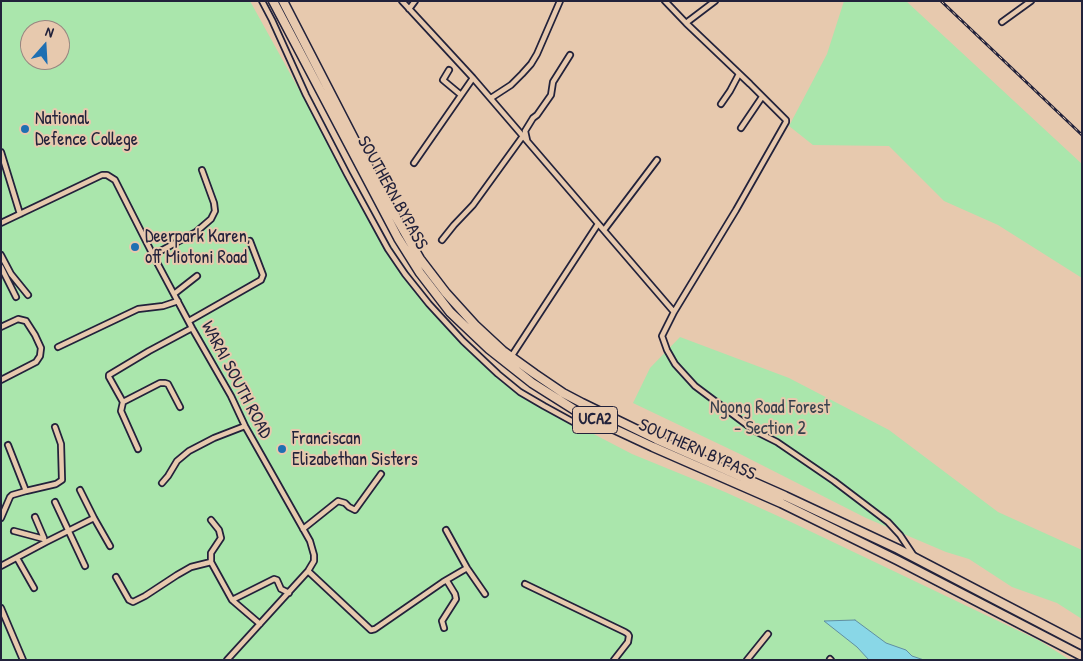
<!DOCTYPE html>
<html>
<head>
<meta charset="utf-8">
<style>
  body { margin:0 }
  #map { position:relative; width:1083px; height:661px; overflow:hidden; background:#e7c9ae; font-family:"Patrick Hand",sans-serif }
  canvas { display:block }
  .frame { position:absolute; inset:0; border:2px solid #22223b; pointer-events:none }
  .north { position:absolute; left:20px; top:20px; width:50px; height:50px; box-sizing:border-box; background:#e7c9ae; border:1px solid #988680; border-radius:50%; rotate:19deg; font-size:14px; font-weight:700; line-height:20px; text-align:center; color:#22223b }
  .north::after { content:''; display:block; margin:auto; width:18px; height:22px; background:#1f6fb2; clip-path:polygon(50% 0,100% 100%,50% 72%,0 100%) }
</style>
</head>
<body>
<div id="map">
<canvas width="1083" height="661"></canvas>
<div class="frame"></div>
<div class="north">N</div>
</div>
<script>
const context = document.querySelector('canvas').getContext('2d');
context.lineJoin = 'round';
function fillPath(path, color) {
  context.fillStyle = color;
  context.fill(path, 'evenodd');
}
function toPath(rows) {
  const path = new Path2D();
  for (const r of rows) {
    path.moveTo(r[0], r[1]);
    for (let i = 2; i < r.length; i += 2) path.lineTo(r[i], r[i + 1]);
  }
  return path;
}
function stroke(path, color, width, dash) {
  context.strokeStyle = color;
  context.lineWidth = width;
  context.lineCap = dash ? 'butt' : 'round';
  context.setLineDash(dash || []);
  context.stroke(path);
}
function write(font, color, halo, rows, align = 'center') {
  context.font = font + ' "Patrick Hand",sans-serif';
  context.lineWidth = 4;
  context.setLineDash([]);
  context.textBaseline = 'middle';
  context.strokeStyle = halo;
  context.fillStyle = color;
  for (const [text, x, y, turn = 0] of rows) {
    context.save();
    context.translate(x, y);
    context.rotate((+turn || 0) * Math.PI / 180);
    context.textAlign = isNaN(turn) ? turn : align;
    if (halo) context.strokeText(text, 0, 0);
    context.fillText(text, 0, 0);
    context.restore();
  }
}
fillPath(toPath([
  [1,1,250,1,297,86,359,193,418,291,460,342,512,386,584,429,632,454,725,492,791,522,1040,641,1070,660,1,660],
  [30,30,60,30,60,60,30,60],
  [844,1,906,1,1082,164,1082,278,998,225,944,201,889,146,813,145,789,126,827,54],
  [680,337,789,378,889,430,998,512,1082,550,1082,619,1057,603,1012,587,969,559,946,552,866,518,742,455,633,403,650,368]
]), '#aae6ac');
const water = toPath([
  [855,620,886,643,906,650,912,656,924,660,869,660,857,647,824,621,855,620]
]);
fillPath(water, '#89d7e7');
stroke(water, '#608fa2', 1);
const minor = toPath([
  [262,1,272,20,306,95,347,174,388,249,405,274,429,304,463,341,498,374,520,392,544,406,586,429],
  [402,1,473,78,674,312],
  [665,1,686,23,750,84,786,120,786,122,736,210,674,312,662,336,667,350,675,364,695,386,755,431,777,442,834,481,888,522,900,535,914,556],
  [409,9,415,1],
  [1002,22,1031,1],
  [686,23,715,1],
  [449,70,443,80,461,95],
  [491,98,511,85,522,74,531,64,537,54,560,1],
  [721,104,730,91,739,74],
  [741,128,762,97],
  [527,140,525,131,533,118,537,115,551,95,553,82,570,55],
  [1,152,20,214],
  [414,163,473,78],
  [1,223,102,175,107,175,115,180,153,255,192,328,231,396,245,426,310,541,314,555,314,561,308,571,227,660],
  [604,230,657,160],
  [442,240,454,225,473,205,523,136],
  [1,255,11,274,28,295],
  [153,255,196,232,211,219,215,211,214,203,202,170],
  [1,267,16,297],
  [174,294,197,276],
  [189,321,261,280,263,275,250,241],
  [1,327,18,319,26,321,35,335,41,348,40,356,36,362,1,380],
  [58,347,138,309,163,306,178,301],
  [511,357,598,224],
  [123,402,160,383,165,383,168,384,180,407],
  [138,449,121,411,123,402,109,377,109,375,149,351,192,328],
  [162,483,168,476,177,461,189,451,214,438,245,426],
  [80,490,94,518,110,546],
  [26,491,56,484,62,480,61,444,55,427],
  [55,502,85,566],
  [35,517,44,538],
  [1,518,10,497,12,495,26,491,8,445],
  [211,520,219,530,221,538,211,553,211,562,232,600,260,624],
  [303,529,338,501,345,503,349,507,355,510,381,474],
  [446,530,467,568,485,594],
  [14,531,44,539],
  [17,558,34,588],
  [1,566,46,542,94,518],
  [308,571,371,630,375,629,443,582,467,568],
  [116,577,129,600,133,602,145,596,177,575,191,567,211,562],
  [525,584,625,632,628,634,629,636,628,642,614,660],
  [232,600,274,579,277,580,281,589,289,593],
  [1,608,23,660],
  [444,628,442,621,456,599,455,594,447,581],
  [830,659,831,660],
  [747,660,768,634]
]);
const trunk = toPath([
  [273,1,398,238,420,273,450,312,489,349,532,383,578,412,653,447,781,503,897,560,1082,656],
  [283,1,381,191,420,259,446,293,475,325,503,351,535,374,563,393,582,403,656,439,785,496,898,549,1082,645]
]);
stroke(minor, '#22223b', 8);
stroke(trunk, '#22223b', 11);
stroke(minor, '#e7c9ae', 4.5);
stroke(trunk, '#e7c9ae', 8);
const rail = toPath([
  [941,1,1082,135]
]);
stroke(rail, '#22223b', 3);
stroke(rail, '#e7c9ae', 1, [4]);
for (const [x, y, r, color] of [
  [25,129,5,"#1f6fb2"],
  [135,247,5,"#1f6fb2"],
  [282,449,5,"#1f6fb2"]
]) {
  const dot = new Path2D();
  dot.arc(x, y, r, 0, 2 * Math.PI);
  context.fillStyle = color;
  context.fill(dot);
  stroke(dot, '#e7c9ae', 2);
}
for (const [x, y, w] of [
  [595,420,45]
]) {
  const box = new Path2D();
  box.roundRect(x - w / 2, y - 13.5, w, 27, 4);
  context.fillStyle = '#e7c9ae';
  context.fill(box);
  stroke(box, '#22223b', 1);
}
write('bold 16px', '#22223b', null, [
  ["UCA2",595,420]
]);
write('18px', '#22223b', '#e7c9ae', [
  ["National",35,119],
  ["Defence College",35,140],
  ["Deerpark Karen,",145,237],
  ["off Miotoni Road",145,258],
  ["Franciscan",292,439],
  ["Elizabethan Sisters",292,460]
], 'left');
write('18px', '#22223b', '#e7c9ae', [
  ["SOUTHERN BYPASS",392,193,61],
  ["WARAI SOUTH ROAD",236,380,62],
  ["SOUTHERN BYPASS",697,450,24]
]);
write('18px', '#363f4c', '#e7c9ae', [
  ["Ngong Road Forest",770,408],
  ["- Section 2",770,429]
]);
</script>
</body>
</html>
